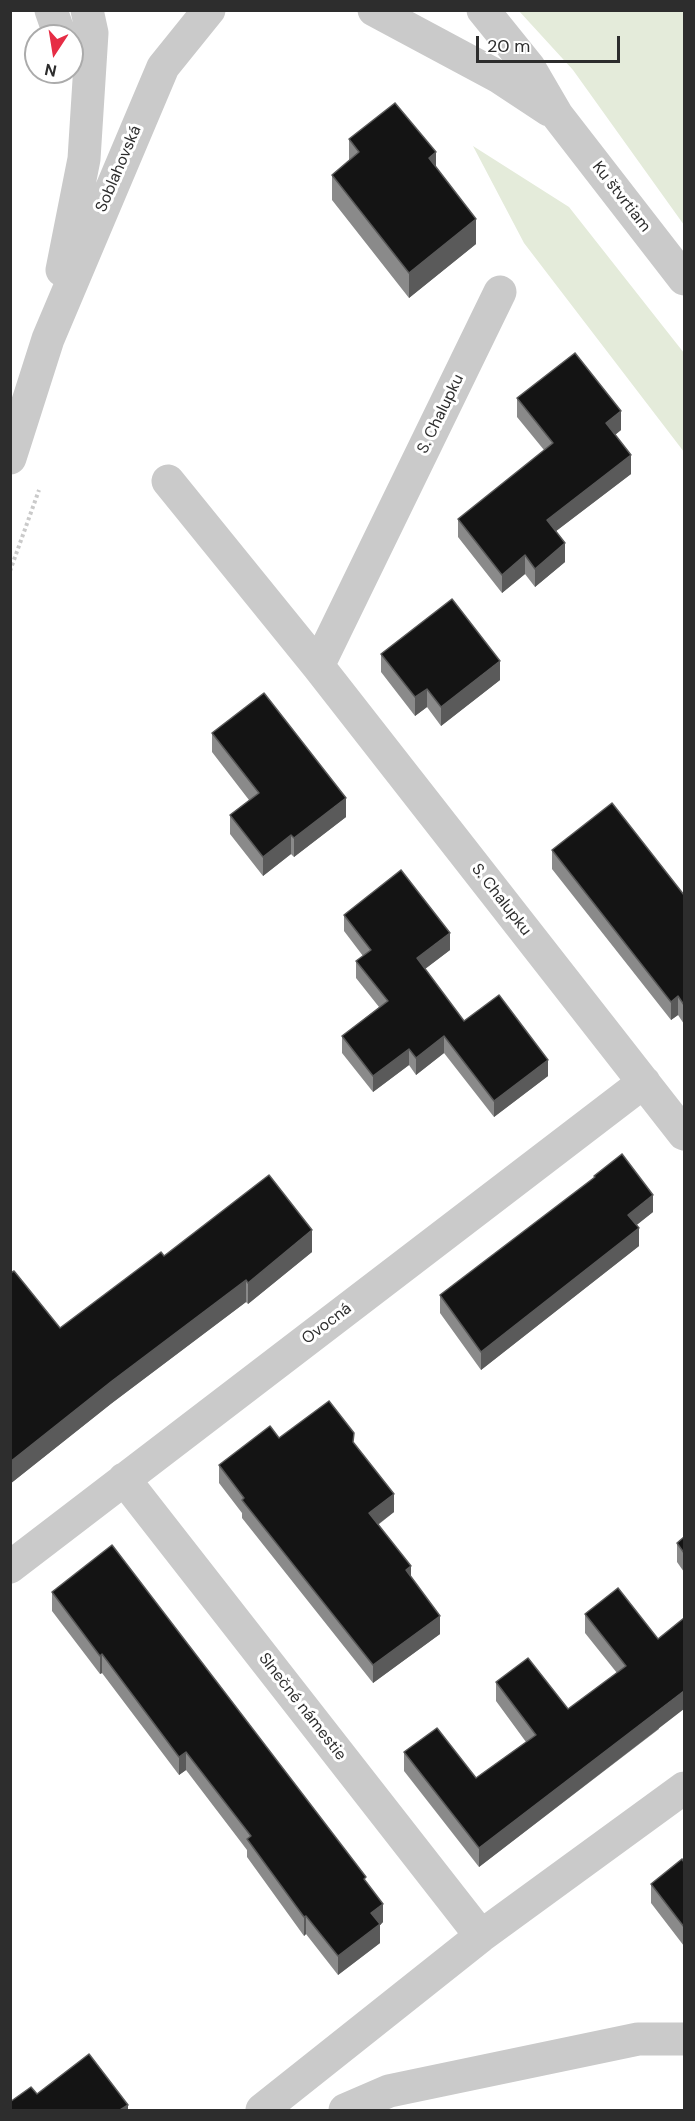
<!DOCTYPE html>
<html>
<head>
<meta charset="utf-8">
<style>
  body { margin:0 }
  #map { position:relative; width:695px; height:2121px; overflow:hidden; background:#fff; font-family:"DM Sans",sans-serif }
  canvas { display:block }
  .frame { position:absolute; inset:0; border:12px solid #2d2d2d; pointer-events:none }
  .north { position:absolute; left:24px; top:24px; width:60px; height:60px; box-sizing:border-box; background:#fff; border:2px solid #ababab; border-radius:50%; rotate:192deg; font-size:16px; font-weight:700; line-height:24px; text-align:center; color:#2d2d2d }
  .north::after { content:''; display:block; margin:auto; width:21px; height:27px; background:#e62d45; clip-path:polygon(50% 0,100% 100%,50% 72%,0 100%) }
  .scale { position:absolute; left:476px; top:36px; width:144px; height:27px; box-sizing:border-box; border:3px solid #2d2d2d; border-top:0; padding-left:8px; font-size:18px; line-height:21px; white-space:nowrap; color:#2d2d2d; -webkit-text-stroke:4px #fff; paint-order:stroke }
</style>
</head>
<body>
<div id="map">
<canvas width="695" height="2121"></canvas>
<div class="frame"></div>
<div class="north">N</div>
<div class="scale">20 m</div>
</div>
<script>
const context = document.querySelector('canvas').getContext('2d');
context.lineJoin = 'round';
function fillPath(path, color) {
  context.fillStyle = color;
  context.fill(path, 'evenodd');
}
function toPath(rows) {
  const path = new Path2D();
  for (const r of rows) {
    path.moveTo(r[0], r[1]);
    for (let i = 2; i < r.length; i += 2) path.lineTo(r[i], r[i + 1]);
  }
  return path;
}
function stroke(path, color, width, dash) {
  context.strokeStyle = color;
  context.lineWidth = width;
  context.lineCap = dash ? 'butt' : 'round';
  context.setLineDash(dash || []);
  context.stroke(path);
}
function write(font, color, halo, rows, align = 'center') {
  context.font = font + ' "DM Sans",sans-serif';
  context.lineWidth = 6;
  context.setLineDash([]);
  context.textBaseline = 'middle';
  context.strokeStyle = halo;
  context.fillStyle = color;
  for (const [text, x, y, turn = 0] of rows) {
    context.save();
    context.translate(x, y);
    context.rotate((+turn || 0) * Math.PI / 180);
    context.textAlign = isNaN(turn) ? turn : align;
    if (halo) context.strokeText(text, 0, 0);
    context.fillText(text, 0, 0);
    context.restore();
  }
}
fillPath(toPath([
  [519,11,684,11,684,225,573,70],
  [473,146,569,207,684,353,684,452,524,243]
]), '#e4ebda');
stroke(toPath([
  [10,571,39,490]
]), '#cacaca', 4, [3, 3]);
stroke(toPath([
  [51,10,60,36],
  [374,10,499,77,549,110],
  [483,10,529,67,557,115,684,279],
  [62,270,84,159,92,33,87,10],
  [10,458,48,339,163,67,209,10],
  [168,481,318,666,684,1134],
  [318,666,500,292],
  [124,1479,481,1936],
  [10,1567,644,1082],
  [262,2110,481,1936,684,1788],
  [345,2110,389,2091,638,2039,684,2039]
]), '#cacaca', 33);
fillPath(toPath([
  [349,139,476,244,409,298,332,200,332,175,349,161],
  [517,398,621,430,615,435,631,474,556,531,565,562,535,587,525,574,502,593,458,537,458,519,544,450,517,417],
  [381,654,500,680,441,726,427,707,415,716,381,672],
  [212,733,346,817,294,857,291,854,263,876,230,834,230,815,249,800,212,752],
  [552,850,684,895,684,1024,678,1015,671,1020,552,869],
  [344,915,450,950,425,969,464,1021,548,1076,494,1117,444,1053,416,1075,409,1065,373,1092,342,1053,342,1036,379,1007,356,978,356,961,363,956,344,931],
  [594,1176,653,1212,636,1225,639,1246,481,1370,440,1313,440,1295,594,1178],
  [312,1252,248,1304,246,1302,112,1403,10,1484,10,1273,60,1328,164,1256],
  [279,1438,354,1443,394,1512,378,1525,411,1577,440,1634,373,1683,242,1518,242,1513,219,1483,219,1465],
  [684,1537,684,1572,677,1562,677,1543],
  [618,1588,659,1729,479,1867,404,1771,404,1752,476,1778,526,1742,496,1701,496,1682,568,1709,617,1673,585,1633,585,1614],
  [52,1592,366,1882,383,1922,380,1925,380,1943,338,1975,306,1934,304,1936,247,1857,247,1850,186,1770,179,1775,102,1673,100,1674,52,1611],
  [684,1862,684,1946,651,1903,651,1884]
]), '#8a8a8a');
fillPath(toPath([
  [436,152,436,177,429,158],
  [476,219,476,244,409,298,409,273],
  [621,411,621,430,606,442,606,423],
  [631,455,631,474,547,538,547,520],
  [565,543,565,562,535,587,535,569],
  [525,555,525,574,502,593,502,575],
  [500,661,500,680,441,726,441,707],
  [427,689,427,707,415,716,415,697],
  [346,798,346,817,294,857,294,838],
  [291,835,291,854,263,876,263,857],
  [450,933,450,950,417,975,417,958],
  [678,996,678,1015,671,1020,671,1002],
  [444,1036,444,1053,416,1075,416,1058],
  [409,1049,409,1065,373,1092,373,1076],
  [548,1060,548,1076,494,1117,494,1101],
  [653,1195,653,1212,628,1232,628,1215],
  [639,1228,639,1246,481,1370,481,1352],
  [312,1230,312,1252,248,1304,248,1283],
  [246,1280,246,1302,112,1403,10,1484,10,1462,112,1381],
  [394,1494,394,1512,369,1531,369,1513],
  [411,1566,411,1584,406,1570],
  [440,1616,440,1634,373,1683,373,1665],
  [102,1654,102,1673,100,1674,100,1656],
  [684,1691,684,1709,479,1867,479,1848],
  [186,1752,186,1770,179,1775,179,1757],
  [383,1904,383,1922,380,1925,380,1943,338,1975,338,1956,371,1913],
  [306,1916,306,1934,304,1936,304,1917],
  [128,2105,128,2110,120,2110]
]), '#5a5a5a');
const building = toPath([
  [395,103,436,152,429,158,476,219,409,273,332,175,359,152,349,139,395,103],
  [575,353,621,411,606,423,631,455,547,520,565,543,535,569,525,555,502,575,458,519,553,443,517,398,575,353],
  [452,599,500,661,441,707,427,689,415,697,381,654,452,599],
  [264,693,346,798,294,838,291,835,263,857,230,815,259,793,212,733,264,693],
  [612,803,684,895,684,1005,678,996,671,1002,552,850,612,803],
  [401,870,450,933,417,958,464,1021,499,995,548,1060,494,1101,444,1036,416,1058,409,1049,373,1076,342,1036,388,1001,356,961,371,950,344,915,401,870],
  [622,1154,653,1195,628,1215,639,1228,481,1352,440,1295,595,1177,594,1176,622,1154],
  [269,1175,312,1230,248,1283,246,1280,112,1381,10,1462,10,1273,14,1271,60,1328,161,1252,164,1256,269,1175],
  [329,1401,354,1433,353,1442,394,1494,369,1513,411,1566,406,1570,440,1616,373,1665,242,1500,244,1498,219,1465,270,1426,279,1438,329,1401],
  [684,1537,684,1553,677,1543,684,1537],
  [112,1545,366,1877,364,1879,383,1904,371,1913,380,1924,338,1956,306,1916,304,1917,247,1839,251,1836,186,1752,179,1757,102,1654,100,1656,52,1592,112,1545],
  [618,1588,658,1639,684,1618,684,1691,479,1848,404,1752,437,1728,476,1778,536,1735,496,1682,528,1658,568,1709,626,1666,585,1614,618,1588],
  [682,1859,684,1862,684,1927,651,1884,682,1859],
  [89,2054,128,2105,120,2110,10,2110,10,2102,31,2087,37,2094,89,2054]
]);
fillPath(building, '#141414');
stroke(building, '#5a5a5a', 1.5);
write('16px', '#2d2d2d', '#fff', [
  ["Soblahovská",119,169,-67],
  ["Ku štvrtiam",621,197,52],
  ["S. Chalupku",441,414,-64],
  ["S. Chalupku",501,900,52],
  ["Ovocná",327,1324,-37],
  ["Slnečné námestie",302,1707,52]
]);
</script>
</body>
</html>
